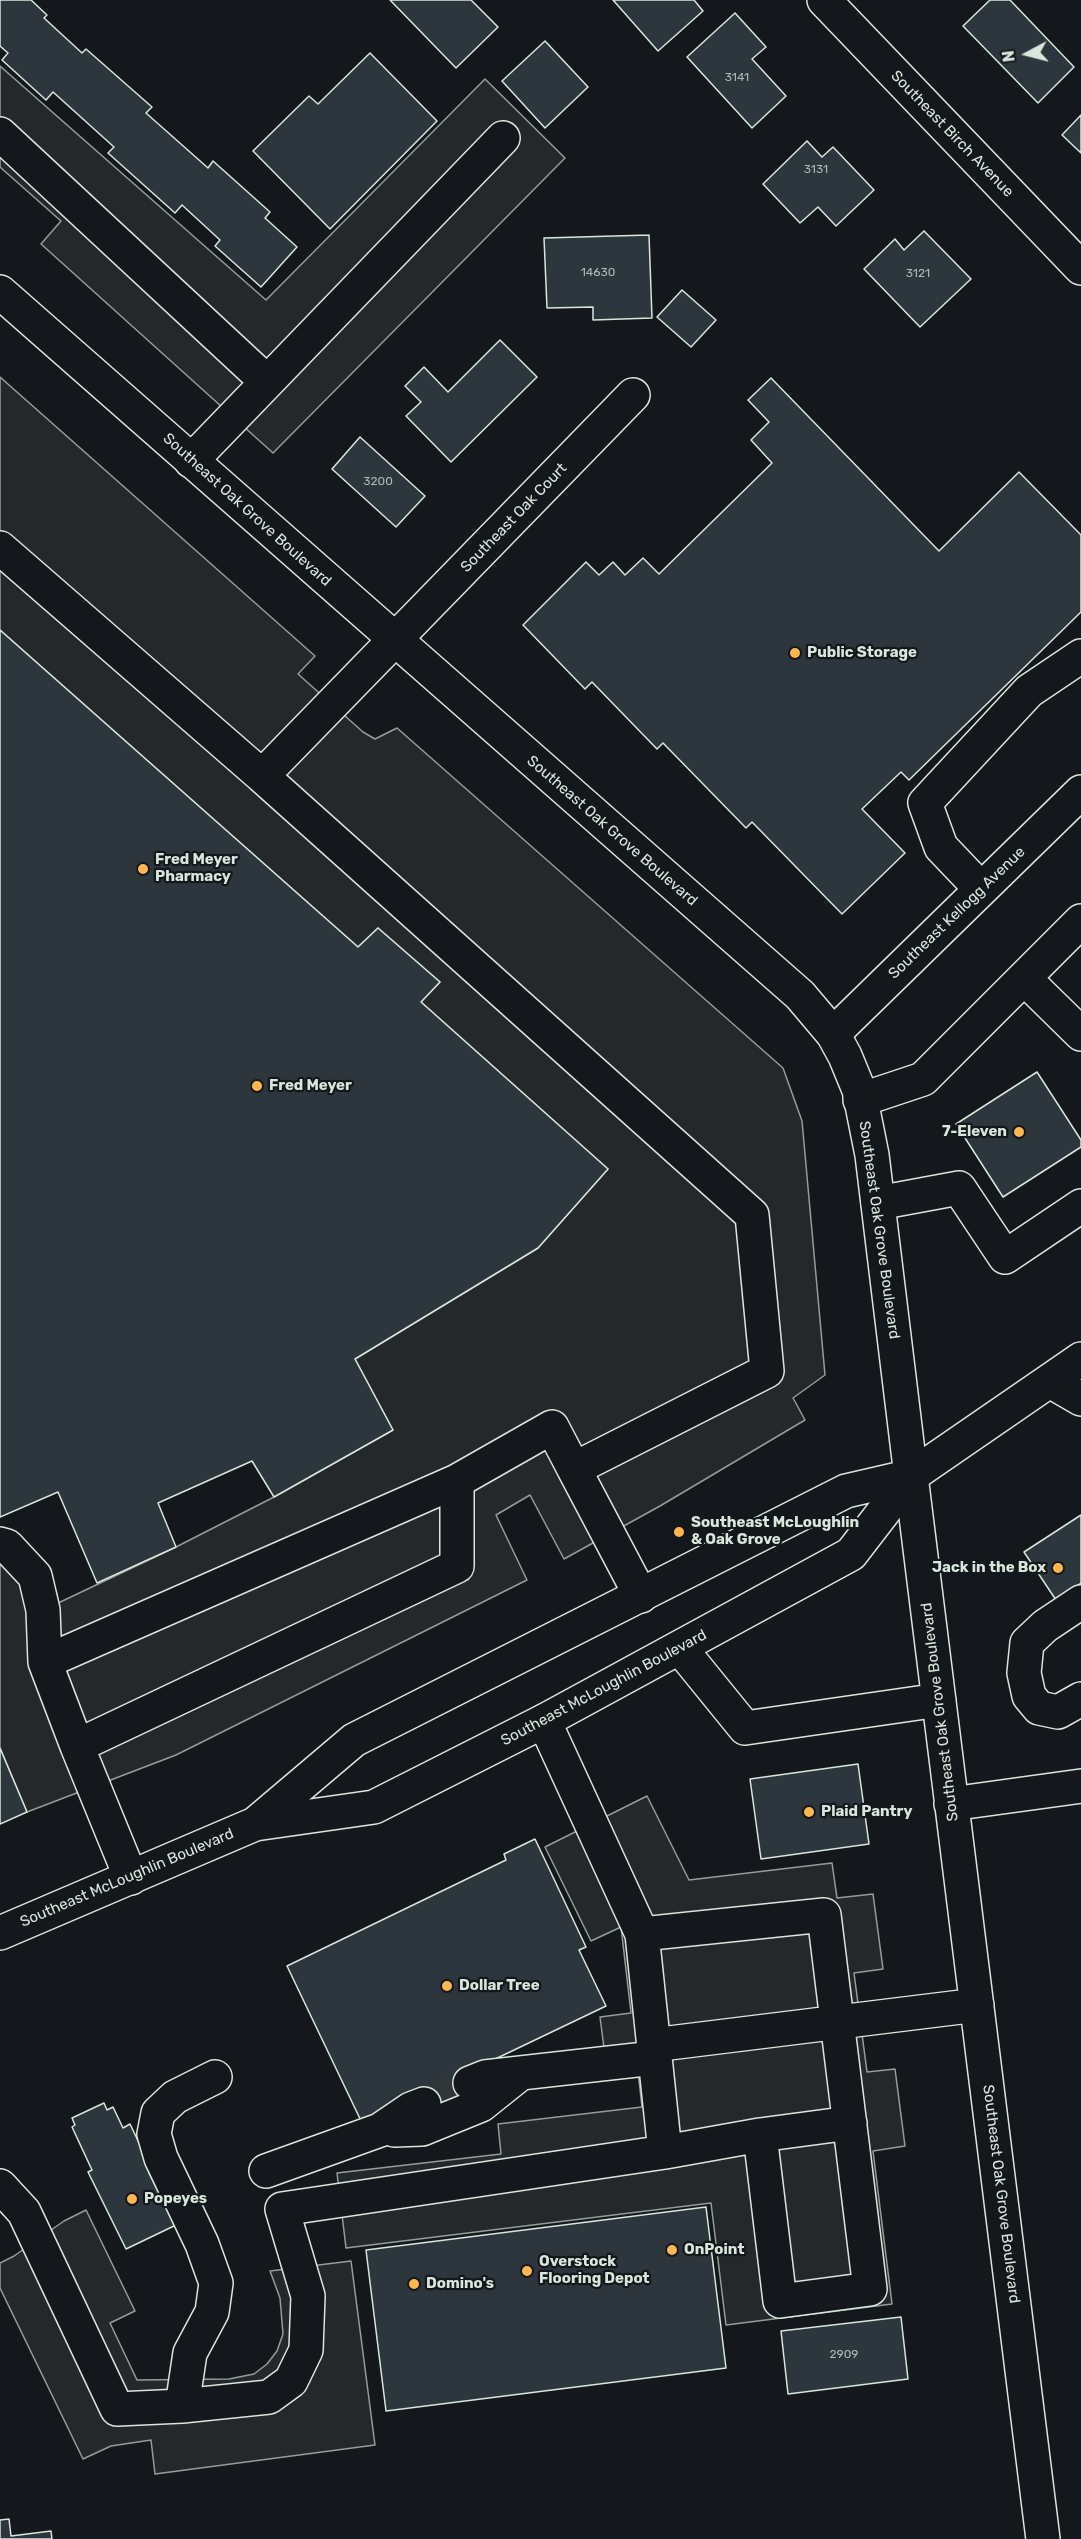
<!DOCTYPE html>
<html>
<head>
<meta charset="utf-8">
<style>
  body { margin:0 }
  #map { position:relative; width:1081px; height:2539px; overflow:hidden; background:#14181c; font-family:Rubik,sans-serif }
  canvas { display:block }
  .north { position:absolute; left:997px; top:24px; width:60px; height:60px; -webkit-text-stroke:4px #14181c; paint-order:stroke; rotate:263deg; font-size:16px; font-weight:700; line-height:24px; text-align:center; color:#d8e6dc }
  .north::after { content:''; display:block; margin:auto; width:21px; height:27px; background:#d8e6dc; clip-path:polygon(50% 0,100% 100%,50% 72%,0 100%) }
</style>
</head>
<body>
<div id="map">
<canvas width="1081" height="2539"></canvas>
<div class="north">N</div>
</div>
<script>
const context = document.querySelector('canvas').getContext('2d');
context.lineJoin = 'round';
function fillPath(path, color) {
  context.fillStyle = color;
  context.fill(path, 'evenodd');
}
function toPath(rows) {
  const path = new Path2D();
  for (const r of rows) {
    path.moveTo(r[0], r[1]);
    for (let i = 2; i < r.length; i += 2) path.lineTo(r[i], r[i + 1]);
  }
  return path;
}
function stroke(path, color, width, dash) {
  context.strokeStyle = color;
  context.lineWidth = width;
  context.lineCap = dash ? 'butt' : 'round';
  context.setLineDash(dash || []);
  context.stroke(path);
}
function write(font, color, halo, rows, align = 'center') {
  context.font = font + ' Rubik,sans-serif';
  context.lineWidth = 4.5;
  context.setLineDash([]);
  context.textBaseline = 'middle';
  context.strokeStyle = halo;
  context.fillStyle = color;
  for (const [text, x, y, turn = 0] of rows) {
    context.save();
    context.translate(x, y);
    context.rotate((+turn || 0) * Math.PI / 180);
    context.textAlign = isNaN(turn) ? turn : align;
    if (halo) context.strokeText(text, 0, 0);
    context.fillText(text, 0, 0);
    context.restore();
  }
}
const parking = toPath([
  [0,66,266,300,485,79,565,158,273,453,41,244,61,221,0,167,0,66],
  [0,377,315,656,298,674,363,732,375,739,397,728,783,1068,802,1121,825,1375,793,1398,805,1420,660,1506,564,1559,530,1495,496,1515,527,1580,176,1755,27,1812,0,1748,0,1534,54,1605,176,1547,274,1497,393,1430,355,1359,538,1248,608,1169,421,1002,440,982,378,928,358,947,0,630,0,377],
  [647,1796,689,1880,832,1863,837,1898,873,1894,883,1969,854,1973,867,2072,895,2069,905,2146,873,2151,892,2304,726,2325,711,2203,346,2248,337,2173,501,2154,498,2124,642,2107,635,2045,604,2048,600,2017,631,2013,621,1927,591,1941,545,1847,647,1796],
  [86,2210,135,2311,110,2323,137,2380,229,2379,254,2374,267,2364,277,2351,283,2334,280,2298,270,2271,351,2261,375,2445,155,2474,151,2440,111,2446,83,2459,0,2288,0,2263,14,2256,64,2221,86,2210]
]);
fillPath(parking, '#24282b');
stroke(parking, '#939e99', 1.5);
const building = toPath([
  [0,0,31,0,47,15,44,18,82,53,86,49,152,107,146,113,208,168,213,161,270,212,265,218,297,247,261,287,215,246,220,240,182,205,175,213,108,153,114,147,53,92,46,100,2,60,8,53,0,46,0,0],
  [390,0,471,0,498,27,456,68,390,0],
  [613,0,694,0,703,11,658,51,613,0],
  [990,0,1010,0,1074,67,1038,103,963,26,990,0],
  [735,13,766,47,752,59,786,96,752,128,687,57,735,13],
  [545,41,588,87,545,128,502,81,545,41],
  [370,53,437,121,330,229,253,151,309,96,318,104,370,53],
  [1081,115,1081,153,1062,135,1081,115],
  [807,141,822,157,833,147,874,190,836,226,818,207,800,223,763,184,807,141],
  [924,231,971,279,920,327,864,269,895,239,904,250,924,231],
  [649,235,652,318,593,320,593,307,547,308,544,238,649,235],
  [682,290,716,320,691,347,657,317,682,290],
  [500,340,537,377,451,462,406,416,421,402,405,386,424,367,448,392,500,340],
  [771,378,939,551,1019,472,1081,535,1081,612,909,780,901,772,862,809,905,853,842,914,752,822,746,828,663,743,657,749,592,682,585,689,523,625,586,562,599,575,613,562,625,575,643,558,659,574,772,463,751,440,769,422,748,400,771,378],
  [360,437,425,496,396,527,332,469,360,437],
  [0,630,358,947,378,928,440,982,421,1002,608,1169,538,1248,355,1359,393,1430,274,1497,252,1461,158,1503,176,1547,97,1583,58,1492,0,1517,0,630],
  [1037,1072,1081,1140,1081,1147,1003,1197,956,1124,1037,1072],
  [1081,1515,1081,1583,1056,1600,1024,1552,1081,1515],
  [0,1748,27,1812,0,1824,0,1748],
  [858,1764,869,1844,761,1859,750,1779,858,1764],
  [535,1839,586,1947,579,1950,606,2006,466,2073,474,2090,428,2112,363,2125,287,1966,506,1860,504,1854,535,1839],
  [104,2103,107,2110,113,2107,123,2128,130,2124,152,2170,149,2173,176,2225,126,2249,88,2172,92,2170,72,2127,75,2125,72,2118,104,2103],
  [706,2207,726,2368,386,2411,366,2250,706,2207],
  [901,2317,908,2379,788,2394,781,2331,901,2317],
  [9,2519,11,2536,51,2531,52,2539,0,2539,0,2520,9,2519]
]);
fillPath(building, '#2c363c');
stroke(building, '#d8e6dc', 1.5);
stroke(toPath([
  [424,2104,470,2083]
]), '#313739', 33, [33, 16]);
const minor = toPath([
  [824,0,1081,268],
  [0,134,267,382],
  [633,395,262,776,752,1215,767,1371,574,1469,641,1596],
  [191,461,503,138],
  [0,548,262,776],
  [981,889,941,847,925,803,1029,691,1081,656],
  [1025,979,1081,1034],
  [833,1034,1081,792],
  [860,1100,923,1079,1081,921],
  [878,1203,959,1188,1005,1257,1081,1206],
  [1050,1381,1081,1399],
  [911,1476,1043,2539],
  [0,1544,7,1546,35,1576,43,1610,45,1662,77,1746,131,1878],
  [1081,1602,1045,1626,1027,1643,1024,1673,1029,1696,1039,1708,1058,1712,1081,1699],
  [680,1648,745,1728,939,1700],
  [45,1662,457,1481,552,1427,574,1469],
  [544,1721,642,1934,665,2152],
  [77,1746,457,1566,457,1481],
  [951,1804,1081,1786],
  [642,1934,824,1915,870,2289,780,2301,760,2135],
  [653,2045,977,2005],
  [470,2083,485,2077,654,2058],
  [394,2130,422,2129,481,2105,521,2073],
  [266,2171,380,2130,411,2109,424,2104],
  [0,2186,24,2212,117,2409,182,2406,269,2397,291,2381,306,2350,308,2296,282,2209,665,2152,760,2135,850,2123],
  [182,2406,190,2353,212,2312,216,2283,202,2244,161,2158,154,2134,158,2113,175,2097,215,2077]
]);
const major = toPath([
  [0,292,800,995,833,1034,845,1056,859,1090,872,1155,911,1476],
  [255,1824,354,1740,846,1491,911,1476],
  [0,1933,255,1824,374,1807,544,1721,851,1554,911,1476,1081,1359]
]);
stroke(minor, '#d8e6dc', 36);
stroke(major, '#d8e6dc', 36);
stroke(minor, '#14181c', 33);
stroke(major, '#14181c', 33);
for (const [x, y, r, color] of [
  [795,653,6,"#ffb74d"],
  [143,869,6,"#ffb74d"],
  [257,1086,6,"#ffb74d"],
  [1019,1132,6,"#ffb74d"],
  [679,1532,6,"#ffb74d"],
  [1058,1568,6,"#ffb74d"],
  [809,1812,6,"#ffb74d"],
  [447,1986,6,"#ffb74d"],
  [132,2199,6,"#ffb74d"],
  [672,2250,6,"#ffb74d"],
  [527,2271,6,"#ffb74d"],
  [414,2284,6,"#ffb74d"]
]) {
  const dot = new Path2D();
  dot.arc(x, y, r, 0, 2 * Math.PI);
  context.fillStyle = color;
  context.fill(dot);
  stroke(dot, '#14181c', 2);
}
write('12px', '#adbab4', null, [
  ["3141",737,78],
  ["3131",816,170],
  ["14630",598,273],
  ["3121",918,274],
  ["3200",378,482],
  ["2909",844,2355]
]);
write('15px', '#d8e6dc', '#14181c', [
  ["Southeast Birch Avenue",952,134,46],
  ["Southeast Oak Grove Boulevard",247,510,42],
  ["Southeast Oak Court",514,518,-46],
  ["Southeast Oak Grove Boulevard",612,831,41],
  ["Southeast Kellogg Avenue",957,913,-44],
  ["Southeast Oak Grove Boulevard",879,1230,82],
  ["Southeast McLoughlin Boulevard",604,1688,-28],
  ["Southeast Oak Grove Boulevard",940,1712,-97],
  ["Southeast McLoughlin Boulevard",127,1878,-23],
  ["Southeast Oak Grove Boulevard",1001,2194,83]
]);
write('bold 15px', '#d8e6dc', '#14181c', [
  ["Public Storage",807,653],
  ["Fred Meyer",155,860],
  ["Pharmacy",155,877],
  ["Fred Meyer",269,1086],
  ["7-Eleven",1007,1132,"right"],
  ["Southeast McLoughlin",691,1523],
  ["& Oak Grove",691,1540],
  ["Jack in the Box",1046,1568,"right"],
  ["Plaid Pantry",821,1812],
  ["Dollar Tree",459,1986],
  ["Popeyes",144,2199],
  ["OnPoint",684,2250],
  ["Overstock",539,2262],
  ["Flooring Depot",539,2279],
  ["Domino's",426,2284]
], 'left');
</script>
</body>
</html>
